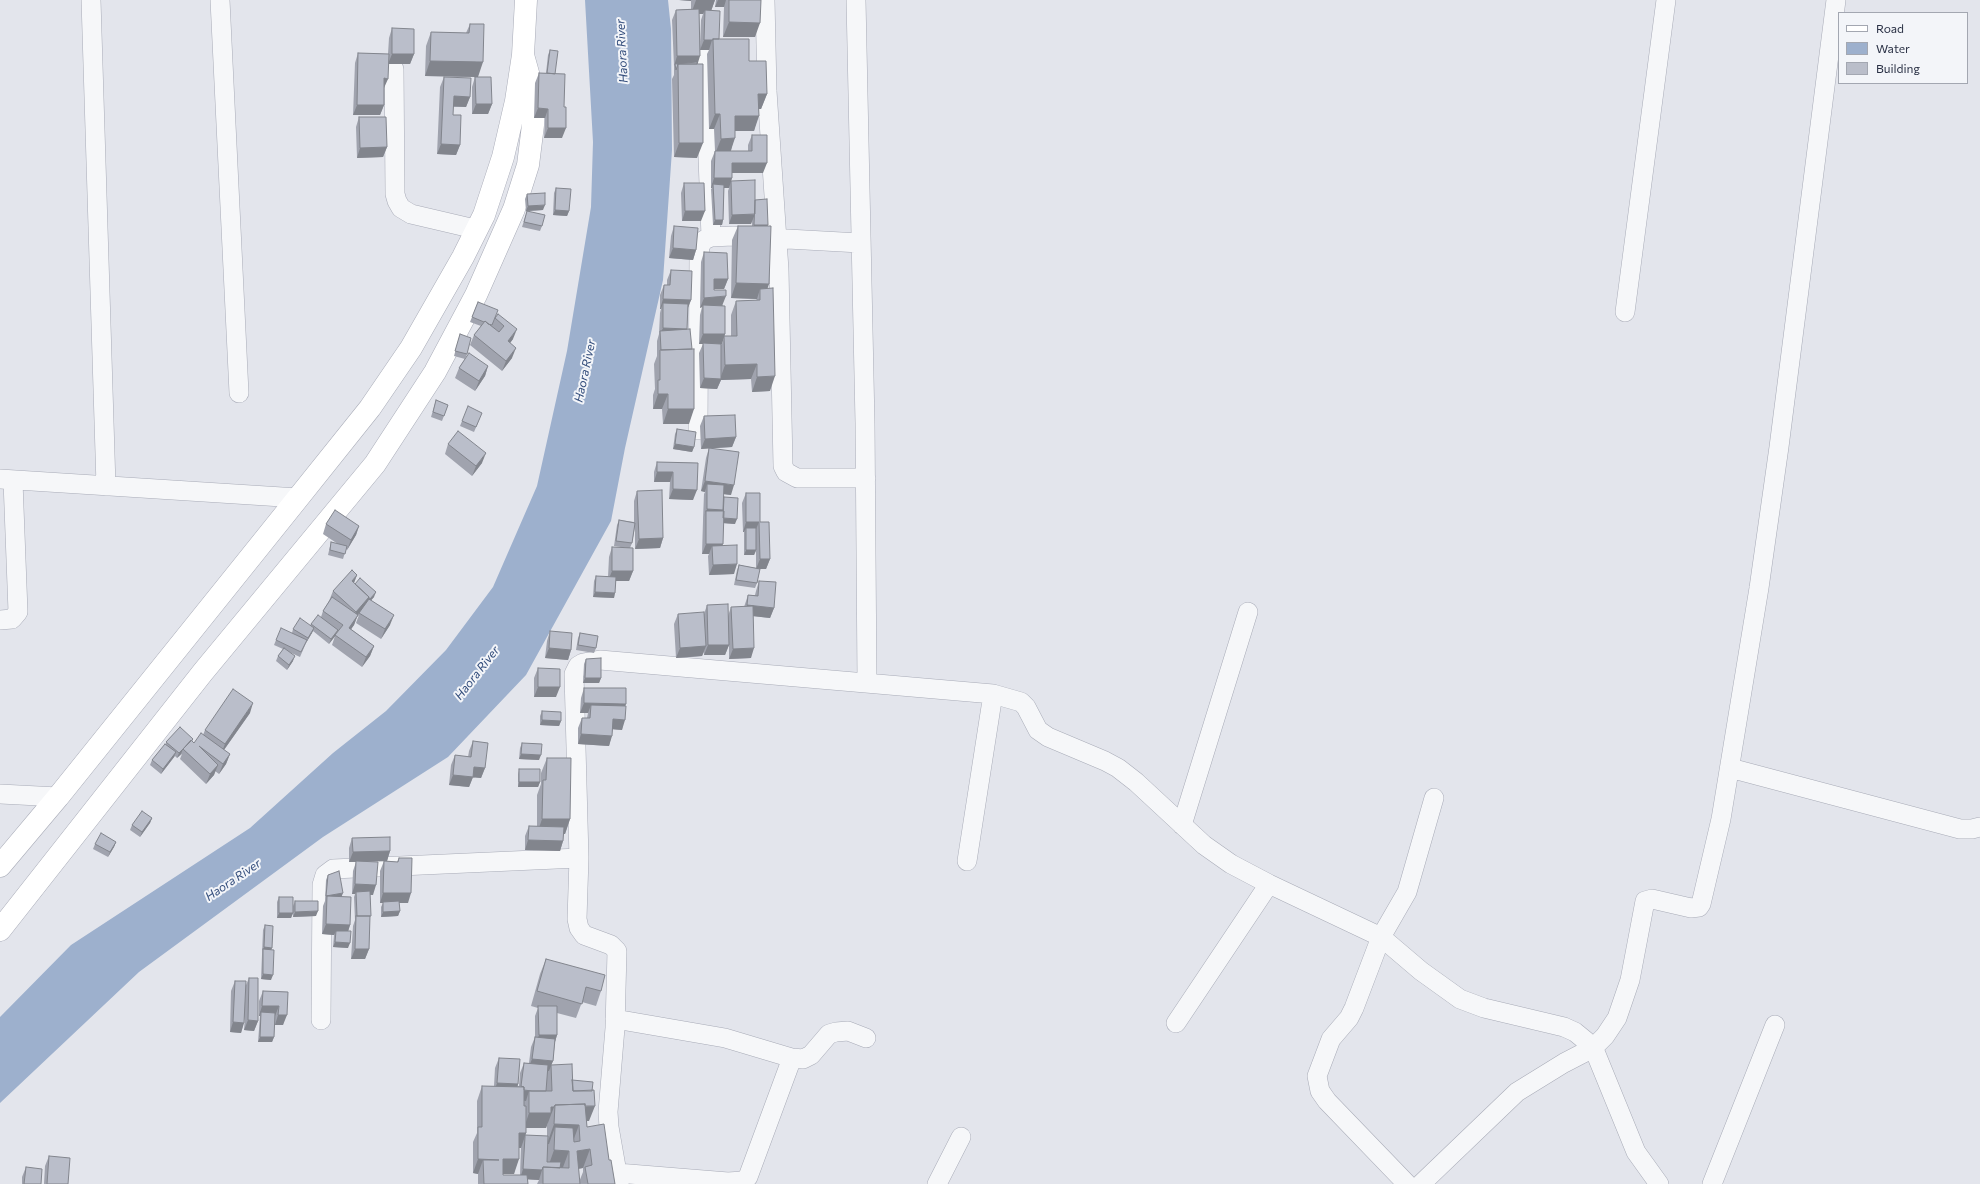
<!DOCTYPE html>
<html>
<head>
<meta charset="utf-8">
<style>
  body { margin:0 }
  #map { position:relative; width:1980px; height:1184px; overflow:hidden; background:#e3e5ec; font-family:Commissioner,sans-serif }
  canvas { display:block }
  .legend { position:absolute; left:1838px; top:12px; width:130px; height:72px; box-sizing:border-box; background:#f3f5f9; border:1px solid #a3a7b1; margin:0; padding:5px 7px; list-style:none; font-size:12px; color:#2a3145 }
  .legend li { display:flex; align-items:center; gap:8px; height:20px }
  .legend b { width:20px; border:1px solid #a3a7b1 }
</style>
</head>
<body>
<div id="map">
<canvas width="1980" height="1184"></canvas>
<ul class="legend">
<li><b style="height:5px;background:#fff"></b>Road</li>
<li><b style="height:11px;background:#9db0cd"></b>Water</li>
<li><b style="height:11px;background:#babeca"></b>Building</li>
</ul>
</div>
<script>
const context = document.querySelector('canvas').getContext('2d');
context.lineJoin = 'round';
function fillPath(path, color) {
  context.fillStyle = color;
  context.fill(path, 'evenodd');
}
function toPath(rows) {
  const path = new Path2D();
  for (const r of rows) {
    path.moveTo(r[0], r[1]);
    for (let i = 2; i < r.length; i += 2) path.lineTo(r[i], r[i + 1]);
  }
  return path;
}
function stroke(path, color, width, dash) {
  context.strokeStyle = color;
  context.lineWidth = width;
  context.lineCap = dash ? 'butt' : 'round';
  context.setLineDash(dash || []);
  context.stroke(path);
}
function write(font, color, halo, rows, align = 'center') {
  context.font = font + ' Commissioner,sans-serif';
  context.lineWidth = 4;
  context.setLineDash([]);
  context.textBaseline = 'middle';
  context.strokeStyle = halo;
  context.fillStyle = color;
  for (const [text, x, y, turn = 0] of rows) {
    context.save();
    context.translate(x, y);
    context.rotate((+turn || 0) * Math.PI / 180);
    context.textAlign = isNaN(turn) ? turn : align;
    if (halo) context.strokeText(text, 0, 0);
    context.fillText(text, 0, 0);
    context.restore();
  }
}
fillPath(toPath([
  [585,0,668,0,671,29,672,150,663,280,625,448,611,521,526,675,448,757,323,837,139,972,0,1103,0,1017,71,945,250,828,333,753,386,711,446,650,493,587,537,486,567,351,591,207,593,142]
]), '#9db0cd');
const street = toPath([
  [91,0,106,486],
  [220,0,239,393],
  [765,0,767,91,779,270,783,466,786,472,797,478,866,478],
  [856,0,865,423,867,682],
  [704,51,711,237],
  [394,69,395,194,397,201,401,208,411,214,475,229],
  [1625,312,1666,0],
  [698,430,699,255,700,246,704,240,711,237,733,236,860,243],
  [0,479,298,498],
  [0,620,12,619,18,612,13,481],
  [1730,768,1960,829,1972,829,1980,827],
  [0,794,58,797],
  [1182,825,1248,612],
  [967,861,993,694],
  [615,1019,725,1038,792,1058,803,1059,811,1055,829,1034,836,1032,848,1031,866,1038],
  [321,1020,322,885,325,875,333,869,579,858],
  [1176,1023,1269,884],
  [617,1173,728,1182,743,1181,748,1177,792,1058],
  [619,1184,609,1127,608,1112,615,1028,617,951,611,945,584,935,579,928,577,919,579,858,574,674,578,666,583,663,600,660,993,694,1021,702,1026,707,1038,730,1048,737,1105,761,1118,768,1136,782,1204,845,1231,864,1269,884,1381,937,1421,971,1460,999,1484,1008,1564,1027,1575,1032,1586,1041,1596,1054,1636,1152,1659,1184],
  [937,1184,961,1137],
  [1407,1184,1327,1101,1320,1091,1317,1076,1331,1039,1349,1018,1354,1008,1381,937,1407,892,1434,798],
  [1421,1184,1517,1092,1564,1063,1593,1048,1605,1036,1617,1018,1630,980,1645,901,1652,899,1691,908,1699,907,1701,904,1721,819,1759,588,1779,447,1836,0],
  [1712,1184,1775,1025]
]);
const secondary = toPath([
  [0,866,58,797,298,498,370,408,411,348,463,257,484,215,503,157,516,101,523,55,526,0],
  [0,930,203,672,375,464,435,372,476,295,514,209,528,165,533,125,533,91,523,55]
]);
stroke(street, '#a8abb7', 20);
stroke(secondary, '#a8abb7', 23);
stroke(street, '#f6f7f9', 19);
stroke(secondary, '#fff', 22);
fillPath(toPath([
  [679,0,715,0,711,11,719,39,749,61,767,94,761,109,759,109,754,131,735,131,731,151,748,151,748,145,752,135,763,173,732,173,732,178,731,181,755,200,767,226,767,288,770,391,752,392,751,379,721,380,717,389,700,388,699,353,703,344,699,344,700,315,702,307,700,308,701,262,704,252,728,279,724,289,714,289,723,306,725,334,722,344,718,344,721,345,724,336,731,336,731,315,736,301,756,300,757,299,731,298,732,240,738,226,752,226,752,220,751,224,729,224,728,191,729,188,724,188,723,220,722,225,713,225,711,189,712,188,711,188,711,161,715,151,714,129,709,129,707,54,709,50,700,50,697,64,697,158,674,157,672,79,674,75,674,66,672,20,676,10,691,9,691,1],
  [699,14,703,14,701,20,700,48],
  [716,0,761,0,755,37,723,37,724,7,715,7],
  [470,24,478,77,492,104,488,114,472,114,472,87,475,77,425,76,426,46,431,32,466,33],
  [392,28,414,54,410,64,388,64,384,88,384,105,380,115,353,115,355,63,358,53,388,54,389,38],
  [550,50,555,74,562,138,544,138,545,118,534,118,535,83,539,73,546,73,548,55],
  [444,77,470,97,466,107,453,107,453,115,460,145,456,155,437,154,440,87],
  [359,117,387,147,383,157,357,158,356,127],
  [684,183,701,221,682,221,681,193],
  [556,188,569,211,567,216,553,215,554,193],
  [527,194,543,210,529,211,542,226,540,231,522,227,527,211,526,211,525,199],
  [674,226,696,250,693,260,669,258,671,236],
  [671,270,691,300,688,308,687,330,689,424,663,424,662,409,653,409,653,395,655,389,654,364,657,356,657,341,659,334,660,313,661,309,660,309,660,295,664,285,667,285,667,280],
  [478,302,495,318,498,314,513,339,510,343,512,358,502,371,470,345,474,335,481,326,470,322],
  [460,334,467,354,465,359,488,366,485,376,475,391,455,378,459,368,465,359,454,356],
  [436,400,448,405,442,421,431,417],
  [704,416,736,437,732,447,713,448,731,495,723,494,723,500,724,497,735,524,723,523,722,545,734,574,709,575,708,556,709,554,702,554,703,521,703,519,704,494,705,492,701,491,706,458,709,448,701,449,700,426],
  [480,418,474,432,460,426,462,421],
  [677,429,694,447,692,452,673,449,675,434],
  [448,444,482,463,472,476,445,454],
  [657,462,698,463,693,500,669,499,670,482,654,482,654,472],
  [637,491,663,538,660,548,635,549,635,527,632,543,630,548,633,571,629,581,616,581,614,598,593,597,594,581,596,576,608,577,609,557,612,547,627,548,614,546,617,525,619,520,634,522,634,501],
  [746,493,760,522,770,559,766,569,760,569,757,583,755,588,734,585,737,570,739,565,756,568,756,551,754,555,744,555,744,532,743,532,742,503],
  [326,524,359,526,356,535,347,550,346,549,343,559,328,555,331,542,338,544,323,534],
  [357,575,354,583,374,597,371,600,390,625,381,639,356,623,359,615,357,617,354,625,351,629,374,646,370,656,362,667,332,645,335,636,329,644,313,631,306,643,300,657,287,651,293,661,287,670,276,661,278,656,283,649,274,645,276,640,292,633,293,629,310,625,311,624,321,617,323,611,329,601,333,591],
  [759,581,774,608,770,618,753,616,751,658,729,659,729,645,725,655,704,655,704,652,702,656,676,658,674,624,678,614,704,614,707,605,728,616,731,607,744,607,748,595,755,595,756,591],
  [550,631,571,650,568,660,545,658,547,641],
  [580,633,596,648,594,653,576,650,578,638],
  [586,659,601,678,599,683,583,683,584,664],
  [538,668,556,697,534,697,534,678],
  [584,688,625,706,622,730,613,729,609,746,578,744,578,728,582,718,587,718,588,713,580,713,581,698],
  [542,711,561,721,559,726,540,725,540,716],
  [250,713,224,750,230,754,226,764,219,774,215,771,214,775,206,784,180,759,182,754,177,758,175,756,161,774,150,765,152,760,166,744,166,742,192,741,194,743,203,735,205,730],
  [473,741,485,768,481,778,473,777,469,787,449,785,451,765,455,755,468,757,469,751],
  [522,743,539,760,519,759,520,748],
  [547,758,570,819,565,834,563,834,563,841,560,851,525,850,525,836,529,826,537,826,537,795,541,784,541,773],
  [519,769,540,782,538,787,518,787,518,774],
  [152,818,150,823,140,837,130,830,132,825],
  [352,838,390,851,387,861,360,862,373,895,370,895,369,949,365,959,351,959,353,926,355,920,354,897,355,894,352,894,353,871,356,862,349,862,349,848],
  [116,842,114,847,108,857,93,849,95,844],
  [399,858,408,903,399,903,400,911,398,916,381,917,381,907,383,903,380,903,380,871,384,861,397,862],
  [328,875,342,896,350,925,348,931,348,948,333,947,334,935,322,934,323,906,325,901,326,880],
  [279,897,293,906,295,901,316,916,293,917,293,913,291,918,277,918,277,902],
  [265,925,271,950,271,980,261,979,263,930],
  [546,959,601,991,596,1006,582,1002,576,1018,557,1013,557,1035,555,1042,553,1061,551,1065,572,1080,589,1121,586,1121,587,1127,609,1160,615,1184,537,1184,539,1180,527,1179,528,1184,478,1184,478,1174,473,1173,473,1142,477,1133,477,1101,482,1086,494,1086,495,1068,499,1058,518,1084,518,1086,519,1086,520,1073,524,1063,529,1063,531,1047,535,1037,535,1016,538,1008,531,1006,540,974],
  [548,1122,547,1124,547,1136,525,1135,526,1133,526,1128,546,1128],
  [521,1147,520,1175,503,1175,503,1174,514,1174,519,1148,521,1148],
  [583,1168,583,1172,579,1182,578,1169],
  [249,978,258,1021,254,1031,244,1030,245,1017,241,1033,230,1032,231,991,235,981,246,985],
  [263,991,288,992,283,1025,275,1025,275,1016,274,1037,272,1042,258,1042,260,1016,259,1016,259,1001],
  [49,1156,68,1184,44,1184,45,1166],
  [26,1167,41,1184,22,1184,22,1177]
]), '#a0a3ae');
fillPath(toPath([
  [679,0,691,0,691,1],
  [696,0,715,0,710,14,705,10,703,14,691,14],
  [718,0,726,0,724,7,715,7],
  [729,22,760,23,755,37,723,37],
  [704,40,712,40,709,50,700,50],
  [392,54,414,54,410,64,388,64],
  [677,56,700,56,697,66,678,64,675,64,674,66],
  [430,61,483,62,478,77,425,76],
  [384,78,388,79,384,88],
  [758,94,767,94,761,109,753,109],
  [454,96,470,97,466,107,450,106],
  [476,104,492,104,488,114,472,114],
  [357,105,384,105,380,115,353,115],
  [538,108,548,109,545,118,534,118],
  [715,114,720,114,714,129,709,129],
  [735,116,759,116,754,131,729,131],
  [548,128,566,128,562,138,544,138],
  [735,138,730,153,715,154,721,139],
  [679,143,703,143,697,158,674,157],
  [441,144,460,145,456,155,437,154],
  [387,147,383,157,357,158,360,148],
  [732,163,767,163,763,173,729,173],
  [714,178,732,178,729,188,713,188,713,184,712,188,711,188],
  [545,205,543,210,526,211,528,206],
  [555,210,569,211,567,216,553,215],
  [685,211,705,211,701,221,682,221],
  [755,214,751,224,729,224,732,215],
  [715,220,723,220,722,225,713,225],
  [754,225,768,225,766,230,753,230],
  [673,248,696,250,693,260,669,258],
  [714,279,728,279,724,289,710,289],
  [736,283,769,284,764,299,760,289,757,299,731,298],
  [726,296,722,306,703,305,702,307,700,308,704,298],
  [663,299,691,300,687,310,663,303,661,309,660,309],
  [663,328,687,329,684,339,660,334],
  [517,329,513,339,504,351,508,341],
  [703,334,725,334,722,344,699,344],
  [516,348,512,358,502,371,506,361],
  [757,364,751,379,721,380,717,389,700,388,704,378,720,379,725,365],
  [488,366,485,376,475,391,479,381],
  [775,376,770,391,752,392,757,377],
  [658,394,668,394,662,409,653,409],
  [668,409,694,409,689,424,663,424],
  [736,437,732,447,701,449,705,439],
  [675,444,694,447,692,452,673,449],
  [486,453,482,463,472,476,476,466],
  [657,472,673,472,670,482,654,482],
  [705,481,734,485,731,495,707,492,707,484,705,492,701,491],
  [673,489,697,490,693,500,669,499],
  [707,509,723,510,719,520,706,511,703,519],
  [723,518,737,519,735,524,722,523],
  [746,522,759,522,755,532,746,528,744,532,743,532],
  [359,526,356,535,347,550,351,540],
  [663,538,660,548,635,549,639,539],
  [706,544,723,544,719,554,712,546,709,554,702,554],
  [746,550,756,550,754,555,744,555],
  [760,559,770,559,766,569,756,569],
  [737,564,734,574,709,575,713,565],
  [612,571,633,571,629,581,608,581],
  [357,575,353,585,352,581],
  [376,592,374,597,367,605,369,600],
  [595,592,615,593,614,598,593,597],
  [369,597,366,607,359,613,357,617,354,625,345,638,349,628,352,622,356,612],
  [747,605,774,608,770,618,743,615],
  [394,615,390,625,381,639,385,629],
  [314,628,312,633,306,643,308,638],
  [338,630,336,635,329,644,331,639],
  [708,645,729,645,725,655,704,655],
  [374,646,370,656,362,667,366,657],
  [706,646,702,656,676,658,680,648],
  [549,648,571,650,568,660,545,658],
  [754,648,751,658,729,659,733,649],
  [295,656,293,661,287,670,289,665],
  [585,678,601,678,599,683,583,683],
  [538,687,560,687,556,697,534,697],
  [253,703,250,713,221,754,225,744],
  [584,703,626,704,622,714,591,705,588,713,580,713],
  [613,719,625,720,622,730,609,729],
  [542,720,561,721,559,726,540,725],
  [581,734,612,736,609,746,578,744],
  [193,739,191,744,183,749,181,754,177,758,179,753],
  [176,752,174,757,161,774,163,769],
  [230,754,226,764,219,774,223,764],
  [521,754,541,755,539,760,519,759],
  [218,765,214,775,206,784,210,774],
  [474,767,485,768,481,778,470,777],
  [453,775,473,777,469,787,449,785],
  [519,782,540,782,538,787,518,787],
  [152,818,150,823,140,837,142,832],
  [542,819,570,819,565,834,537,834],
  [528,840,563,841,560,851,525,850],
  [116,842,114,847,108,857,110,852],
  [390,851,387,861,349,862,353,852],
  [355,884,376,885,373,895,356,894,356,892,355,894,352,894],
  [343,893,341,898,327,896],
  [383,893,411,893,408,903,380,903],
  [318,911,316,916,293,917,295,912],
  [400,911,398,916,381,917,383,912],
  [279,913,293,913,291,918,277,918],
  [326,924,350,925,347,935,336,931,334,935,322,934],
  [335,942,350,943,348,948,333,947],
  [264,947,272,948,270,953,263,949,262,952],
  [355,949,369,949,365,959,351,959],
  [263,974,273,975,271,980,261,979],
  [262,1006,279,1006,275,1016,261,1016,261,1012,260,1016,259,1016],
  [278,1015,287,1015,283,1025,275,1025],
  [248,1020,258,1021,254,1031,244,1030],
  [233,1022,244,1023,241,1033,230,1032],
  [539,1035,557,1035,554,1045,535,1045],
  [260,1037,274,1037,272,1042,258,1042],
  [532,1059,553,1061,549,1071,528,1069],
  [497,1083,518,1084,515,1094,494,1093],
  [521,1090,546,1093,529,1091,526,1101,517,1100],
  [595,1106,589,1121,554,1122,555,1107],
  [551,1107,554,1107,546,1128,524,1128,529,1113],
  [554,1124,579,1125,572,1144,555,1127,549,1144,547,1144],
  [519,1133,526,1133,521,1148,514,1148],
  [590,1149,583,1168,570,1170,577,1151],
  [554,1150,569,1151,562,1170,547,1170],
  [478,1159,499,1160,483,1160,478,1174,473,1173],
  [503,1159,519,1159,514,1174,497,1174],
  [523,1169,542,1170,539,1180,520,1179]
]), '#82858d');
const building = toPath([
  [729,0,761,0,760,23,729,22,729,0],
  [699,9,700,56,677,56,676,10,699,9],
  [705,10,720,11,719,39,713,39,713,40,704,40,705,10],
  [470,24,484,24,483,62,430,61,431,32,469,33,470,24],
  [392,28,414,29,414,54,392,54,392,28],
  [713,39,749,39,749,61,766,61,767,94,758,94,759,116,735,116,735,138,721,139,720,114,715,114,713,39],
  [550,50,558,51,555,74,547,73,550,50],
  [358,53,389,54,388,79,384,78,384,105,357,105,358,53],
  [697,62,697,64,678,64,676,70,675,64,697,62],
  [678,64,703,64,703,143,679,143,678,64],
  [539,73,565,74,564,107,566,107,566,128,548,128,548,109,538,108,539,73],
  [444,77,471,78,470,97,454,96,453,115,461,115,460,145,441,144,444,77],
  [475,77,491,77,492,104,476,104,475,77],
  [359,117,386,117,387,147,360,148,359,117],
  [752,135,767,135,767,163,732,163,732,178,714,178,715,151,752,151,752,135],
  [755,180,755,214,732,215,731,181,755,180],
  [684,183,704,183,705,211,685,211,684,183],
  [713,184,724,185,723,220,715,220,713,184],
  [556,188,571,189,569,211,555,210,556,188],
  [545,193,545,205,528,206,527,194,545,193],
  [767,199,768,225,754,225,755,200,767,199],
  [527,211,545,215,542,226,524,222,527,211],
  [674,226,698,228,696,250,673,248,674,226],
  [738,226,771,226,769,284,736,283,738,226],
  [704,252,727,253,728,279,714,279,714,290,726,290,726,296,704,298,704,252],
  [671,270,692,271,691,300,663,299,664,285,670,285,671,270],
  [773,288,775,376,757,377,757,364,725,365,724,336,737,336,736,301,760,300,760,289,773,288],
  [478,302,498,310,492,325,488,324,485,321,484,322,472,317,478,302],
  [663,303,688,304,687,329,663,328,663,303],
  [703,305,725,306,725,334,703,334,703,305],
  [498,314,517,329,508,341,516,348,506,361,474,335,485,321,499,332,504,326,495,318,498,314],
  [690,329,692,349,661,350,660,331,690,329],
  [460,334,471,338,467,354,455,351,460,334],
  [703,343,721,344,721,379,704,378,703,343],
  [694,349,694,409,668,409,668,394,658,394,658,380,660,380,660,350,694,349],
  [469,353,488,366,479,381,459,368,469,353],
  [436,400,448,405,444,416,433,412,436,400],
  [468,406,482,413,476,427,462,421,468,406],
  [735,415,736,437,705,439,704,416,735,415],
  [677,429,696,432,694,447,675,444,677,429],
  [458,431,486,453,476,466,448,444,458,431],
  [709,448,739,452,734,485,705,481,709,448],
  [657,462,698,463,697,490,673,489,673,472,657,472,657,462],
  [707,484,724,485,723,510,707,509,707,484],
  [662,490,663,538,639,539,637,491,662,490],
  [746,493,760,493,760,522,769,522,770,559,760,559,759,522,746,522,746,493],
  [724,497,738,498,737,519,723,518,724,497],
  [335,510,359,526,351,540,326,524,335,510],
  [706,511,724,511,723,544,706,544,706,511],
  [619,520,635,523,632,543,616,541,619,520],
  [746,528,756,528,756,550,746,550,746,528],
  [331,542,347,546,345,554,330,550,331,542],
  [737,545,737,564,713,565,712,546,737,545],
  [612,547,633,548,633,571,612,571,612,547],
  [739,565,760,569,757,583,736,580,739,565],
  [352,570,357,575,352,581,369,597,356,612,333,591,352,570],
  [596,576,616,577,615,593,595,592,596,576],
  [360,578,376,592,370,599,369,599,369,597,355,584,360,578],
  [759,581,776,582,774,608,747,605,748,595,758,596,759,581],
  [332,597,358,615,349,628,374,646,366,657,335,635,343,625,323,611,332,597],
  [369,599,394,615,385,629,359,613,369,599],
  [728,604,729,645,708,645,707,605,728,604],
  [753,606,754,648,733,649,731,607,753,606],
  [704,612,706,646,680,648,678,614,704,612],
  [318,615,338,630,331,639,311,624,318,615],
  [300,618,314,628,308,638,293,629,300,618],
  [281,628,307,640,301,652,276,640,281,628],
  [550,631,572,633,571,650,549,648,550,631],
  [580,633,598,636,596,648,578,645,580,633],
  [284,648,295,656,289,665,278,656,284,648],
  [601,658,601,678,585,678,586,659,601,658],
  [538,668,560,669,560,687,538,687,538,668],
  [584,688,626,688,626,704,584,703,584,688],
  [233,689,253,703,225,744,205,730,233,689],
  [591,705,626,706,625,720,613,719,612,736,581,734,582,718,590,718,591,705],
  [542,711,561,712,561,721,542,720,542,711],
  [180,727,193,739,179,753,166,742,180,727],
  [201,733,230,754,223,764,199,746,218,765,210,774,183,749,191,740,194,743,201,733],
  [473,741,488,743,485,768,474,767,473,777,453,775,455,755,471,757,473,741],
  [522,743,542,744,541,755,521,754,522,743],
  [165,744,176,752,163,769,152,760,165,744],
  [547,758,571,758,570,819,542,819,543,780,546,780,547,758],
  [519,769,540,769,540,782,519,782,519,769],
  [142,811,152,818,142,832,132,825,142,811],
  [529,826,564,827,563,841,528,840,529,826],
  [101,833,116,842,110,852,95,844,101,833],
  [390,837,390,851,353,852,352,838,390,837],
  [399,858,412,858,411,893,383,893,384,861,398,862,399,858],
  [356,861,378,862,376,885,355,884,356,861],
  [339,871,343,893,326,896,328,875,339,871],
  [370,891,371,916,357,916,356,892,370,891],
  [327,896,351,897,350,925,326,924,327,896],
  [279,897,293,897,293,913,279,913,279,897],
  [295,901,318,901,318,911,295,912,295,901],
  [399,901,400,911,383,912,383,902,399,901],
  [356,916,370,916,369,949,355,949,356,916],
  [265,925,273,926,272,948,264,947,265,925],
  [336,931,351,931,350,943,335,942,336,931],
  [263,949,274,950,273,975,263,974,263,949],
  [546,959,605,975,601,991,586,987,582,1004,537,991,546,959],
  [249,978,258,978,258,1021,248,1020,249,978],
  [235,981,246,981,244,1023,233,1022,235,981],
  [263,991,288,992,287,1015,278,1015,279,1006,262,1006,263,991],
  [538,1006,557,1006,557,1035,539,1035,538,1006],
  [261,1012,275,1013,274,1037,260,1037,261,1012],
  [535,1037,555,1039,553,1061,532,1059,535,1037],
  [499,1058,520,1059,518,1084,497,1083,499,1058],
  [524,1063,548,1065,546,1091,532,1091,524,1090,524,1087,521,1086,524,1063],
  [572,1064,573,1091,594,1090,595,1106,585,1106,585,1104,555,1105,554,1107,551,1107,551,1113,529,1113,529,1091,552,1091,551,1065,572,1064],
  [572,1080,593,1082,592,1091,573,1091,572,1080],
  [482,1086,524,1087,524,1106,526,1106,526,1133,519,1133,519,1159,503,1159,503,1175,527,1175,528,1184,484,1184,483,1160,499,1160,478,1159,478,1127,482,1127,482,1086],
  [585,1104,587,1127,604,1124,609,1160,611,1160,615,1184,588,1184,585,1167,592,1165,590,1149,577,1151,580,1184,543,1184,543,1167,569,1168,569,1151,554,1150,555,1127,573,1128,574,1142,580,1141,579,1125,554,1124,555,1105,585,1104],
  [525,1135,548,1136,547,1162,561,1162,560,1168,543,1167,542,1170,523,1169,525,1137,525,1135],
  [49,1156,70,1158,68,1184,47,1184,49,1156],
  [26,1167,42,1169,41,1184,24,1184,26,1167]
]);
fillPath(building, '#babeca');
stroke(building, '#82858d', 1);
write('italic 12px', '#324c7b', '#f3f5f9', [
  ["Haora River",622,51,-93],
  ["Haora River",585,371,-78],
  ["Haora River",477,673,-52],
  ["Haora River",233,880,-34]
]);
</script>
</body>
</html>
